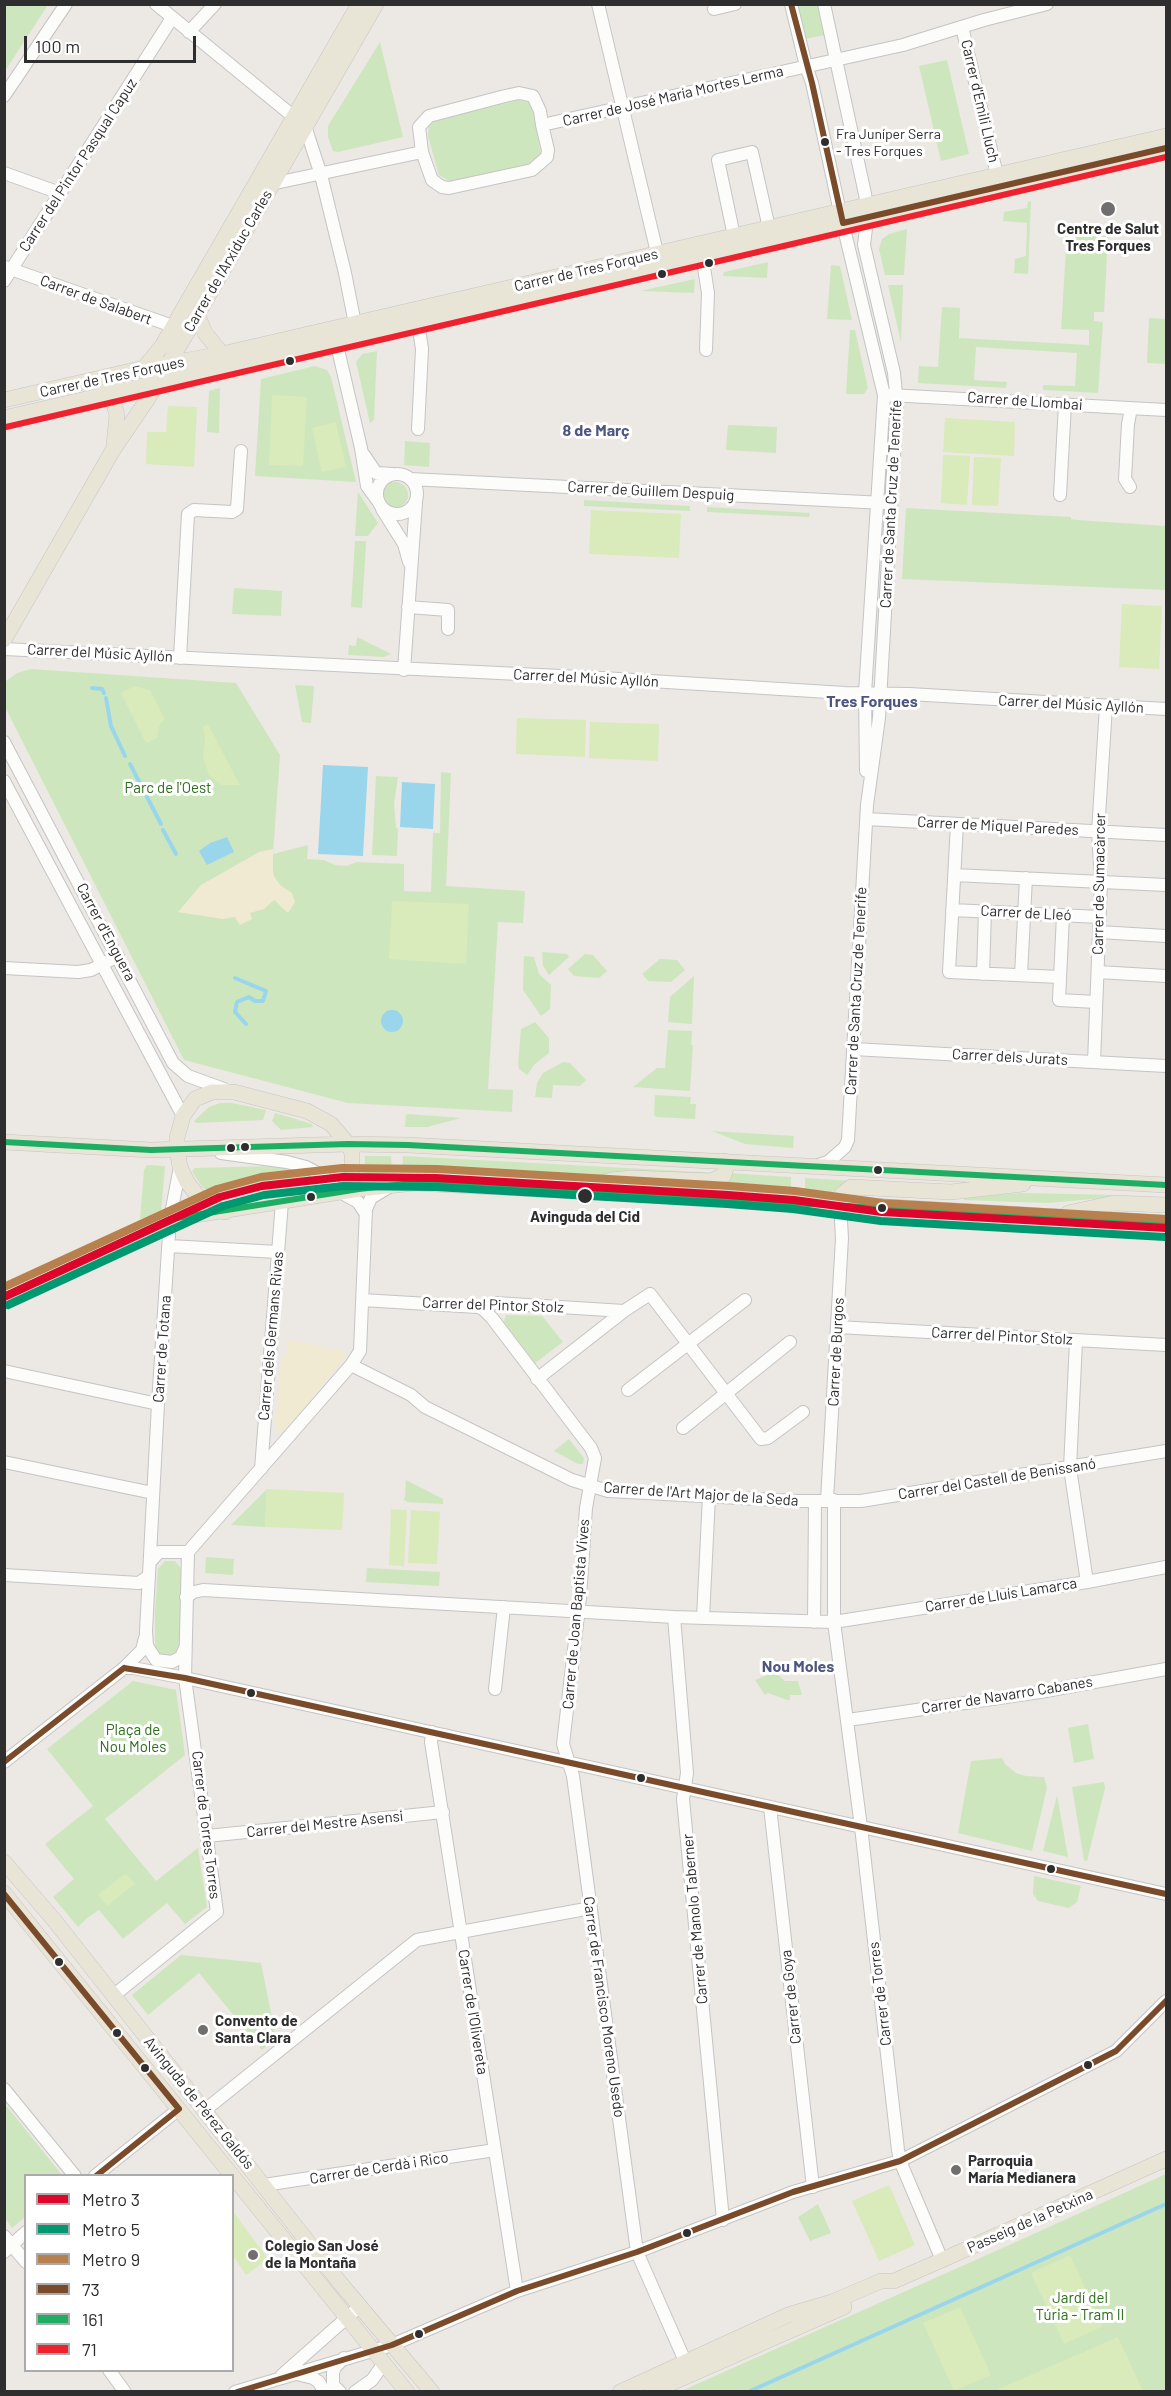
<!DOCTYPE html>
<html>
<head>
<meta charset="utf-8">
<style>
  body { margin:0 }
  #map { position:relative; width:1171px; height:2396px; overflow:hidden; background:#ece8e4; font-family:Barlow,sans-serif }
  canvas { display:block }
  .frame { position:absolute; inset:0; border:6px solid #2e2e2e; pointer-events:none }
  .legend { position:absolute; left:24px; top:2174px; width:210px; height:198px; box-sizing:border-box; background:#fff; border:2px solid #ababab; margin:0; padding:8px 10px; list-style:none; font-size:18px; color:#2e2e2e }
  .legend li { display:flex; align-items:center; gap:12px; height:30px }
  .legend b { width:30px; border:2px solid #ababab }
  .scale { position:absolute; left:24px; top:36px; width:172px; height:27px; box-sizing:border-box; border:3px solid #2e2e2e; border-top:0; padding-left:8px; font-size:18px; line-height:21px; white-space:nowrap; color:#2e2e2e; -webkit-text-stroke:4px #fff; paint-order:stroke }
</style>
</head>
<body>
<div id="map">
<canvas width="1171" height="2396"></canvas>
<div class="frame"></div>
<ul class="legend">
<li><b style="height:8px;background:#dd052b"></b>Metro 3</li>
<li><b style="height:8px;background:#009870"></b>Metro 5</li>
<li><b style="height:8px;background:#b7814f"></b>Metro 9</li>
<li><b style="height:8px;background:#7a4b2a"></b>73</li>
<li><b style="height:8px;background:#1dae63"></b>161</li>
<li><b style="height:8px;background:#ed222e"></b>71</li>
</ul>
<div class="scale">100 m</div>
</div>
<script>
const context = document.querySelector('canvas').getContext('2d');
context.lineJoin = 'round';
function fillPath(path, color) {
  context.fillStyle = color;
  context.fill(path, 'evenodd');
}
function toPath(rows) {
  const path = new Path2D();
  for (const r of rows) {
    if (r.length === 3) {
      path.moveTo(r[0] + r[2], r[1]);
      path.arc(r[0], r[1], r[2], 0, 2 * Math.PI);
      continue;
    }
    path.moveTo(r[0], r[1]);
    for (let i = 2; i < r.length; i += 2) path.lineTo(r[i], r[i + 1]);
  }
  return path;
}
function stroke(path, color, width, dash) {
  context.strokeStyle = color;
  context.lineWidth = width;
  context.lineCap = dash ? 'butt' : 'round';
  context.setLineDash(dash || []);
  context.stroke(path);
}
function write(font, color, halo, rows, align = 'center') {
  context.font = font + ' Barlow,sans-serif';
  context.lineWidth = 6;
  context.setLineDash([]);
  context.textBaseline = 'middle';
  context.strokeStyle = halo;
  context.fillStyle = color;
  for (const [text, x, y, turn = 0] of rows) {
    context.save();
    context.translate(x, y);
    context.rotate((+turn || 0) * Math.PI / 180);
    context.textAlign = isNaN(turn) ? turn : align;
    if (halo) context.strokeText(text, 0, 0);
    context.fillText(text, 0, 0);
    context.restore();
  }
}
fillPath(toPath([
  [4,5,48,5,5,71,4,71],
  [791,5,824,5,830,34,800,40],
  [380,42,403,137,338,152,333,151,328,137,328,126],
  [947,60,969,154,941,161,919,66],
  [519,100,529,103,532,107,541,155,533,163,451,182,439,175,428,136,429,127,435,120],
  [1031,201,1028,274,1014,273,1015,259,1026,256,1027,223,1003,221,1004,212,1027,208,1028,202],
  [907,229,904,275,885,275,879,249,882,239,889,234],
  [1067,234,1108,236,1104,312,1094,312,1094,321,1103,322,1098,393,1043,390,1043,385,1075,386,1077,353,976,347,974,380,1007,382,1006,388,918,383,919,366,938,367,942,307,960,308,959,338,1089,345,1089,330,1061,329],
  [768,262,767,278,723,276,724,272],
  [831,265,840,266,852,320,827,319],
  [695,279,694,293,640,291],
  [888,285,903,285,901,342],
  [1149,318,1166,319,1166,364,1147,363],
  [850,330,855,330,868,388,864,394,846,394],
  [377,351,374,420,370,423,356,362,362,354],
  [315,366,327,370,331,377,356,482,255,476,261,379],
  [220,388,219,433,207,432,209,391],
  [728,425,777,427,776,453,726,450],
  [405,441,430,443,429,467,404,465],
  [395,495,13],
  [358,492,378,523,368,536,355,536],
  [584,500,690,506,690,511,584,506],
  [707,507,810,513,809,517,707,512],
  [906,508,1071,517,1071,519,1077,520,1166,526,1166,590,902,579],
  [355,541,366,541,366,544,362,608,351,607],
  [234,588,282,591,281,616,232,614],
  [357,637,391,654,384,657,348,655,349,645,356,646],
  [31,669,236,683,280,755,273,854,308,845,307,859,324,860,335,865,346,866,357,862,404,864,404,891,431,892,433,833,440,833,441,772,451,773,446,886,525,891,523,923,498,922,488,1089,513,1090,512,1112,348,1103,184,1060,5,707,5,684,6,681,17,673],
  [295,685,314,686,311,723,302,722],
  [376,776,398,777,394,804,396,828,398,829,397,856,372,855],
  [542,952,567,954,569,957,549,975,543,966],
  [585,954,593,955,607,971,599,978,574,976,568,969],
  [524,956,534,957,539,974,551,985,550,1009,541,1016,523,990],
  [660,959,677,960,685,970,671,982,648,981,642,974],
  [694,976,692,1024,668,1022,670,997],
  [535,1022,549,1038,549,1053,535,1064,527,1075,519,1069,518,1064,521,1029],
  [668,1030,692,1031,691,1045,693,1045,690,1091,633,1087,657,1068,665,1068],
  [563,1062,570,1063,586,1080,580,1086,553,1085,552,1098,535,1097,537,1083,543,1073],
  [655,1095,691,1097,690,1104,696,1104,695,1119,656,1117,654,1114],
  [220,1103,232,1103,266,1110,263,1120,196,1123,194,1121,209,1107],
  [275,1113,312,1124,313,1127,281,1130,272,1121],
  [406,1115,408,1114,461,1118,427,1127,405,1127],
  [712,1131,794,1136,793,1148,745,1144],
  [365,1156,391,1156,392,1172,364,1176],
  [403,1156,720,1173,577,1179,402,1171],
  [147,1165,165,1166,161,1212,140,1219,144,1170],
  [275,1166,294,1169,306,1173,310,1178,278,1189,229,1196,219,1195,203,1188,192,1172,194,1168],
  [728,1173,791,1177,791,1191,710,1186],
  [805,1178,853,1181,838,1187,831,1193,805,1192],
  [1021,1193,1116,1195,1116,1197,1047,1203,964,1200,964,1197],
  [506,1315,542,1316,563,1342,535,1363,504,1322],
  [569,1439,584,1458,583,1464,578,1464,554,1451],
  [406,1480,443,1499,443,1504,407,1502,403,1499,405,1498],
  [267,1489,265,1527,231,1525],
  [206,1557,234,1559,233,1575,205,1573],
  [165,1561,175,1561,183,1571,179,1650,176,1656,161,1658,155,1648,155,1611,158,1569],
  [367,1568,440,1572,439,1586,366,1582],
  [775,1672,785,1681,798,1681,802,1695,790,1695,790,1700,787,1700,768,1693,765,1695,755,1680],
  [133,1681,176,1690,185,1755,105,1819,156,1881,198,1848,207,1907,185,1924,167,1903,123,1939,99,1910,86,1919,78,1927,53,1897,74,1879,45,1844,93,1806,47,1749],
  [1088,1724,1094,1759,1074,1763,1068,1728],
  [1002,1758,1005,1764,1016,1773,1026,1776,1044,1777,1047,1788,1032,1851,958,1833,971,1761],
  [1104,1782,1105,1788,1087,1861,1084,1860,1072,1787],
  [1057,1795,1068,1857,1043,1851],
  [1034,1876,1081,1886,1077,1902,1069,1908,1038,1901,1033,1894],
  [181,1955,261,1963,276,2038,262,2050,199,1973,148,2015,132,1995],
  [4,2103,62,2175,26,2176,25,2217,12,2228,5,2218],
  [1166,2174,1166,2391,679,2392,1007,2246],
  [818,2204,831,2233,810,2241,798,2217]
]), '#cee6be');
fillPath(toPath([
  [273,849,273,872,274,876,280,885,292,893,295,902,288,913,274,900,264,909,250,913,252,919,240,925,235,917,223,919,178,912,201,885,259,852],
  [288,1340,340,1350,347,1355,292,1423,284,1431,275,1431,281,1358,286,1358]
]), '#f0ead3');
fillPath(toPath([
  [272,395,307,397,303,466,269,465],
  [168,406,197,407,194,467,146,464,147,432,166,432],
  [945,418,1015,422,1014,456,943,452],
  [336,422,346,467,322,472,312,428],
  [943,455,970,456,967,505,941,503],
  [974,457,1001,458,998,506,972,505],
  [591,510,681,514,679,558,589,554],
  [1122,604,1162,606,1159,669,1119,667],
  [134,686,150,690,165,719,159,726,157,738,146,743,121,693],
  [517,718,586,720,585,757,516,754],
  [590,722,659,724,658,761,589,758],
  [208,724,234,774,240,785,222,785,209,775,203,758,205,740,203,727],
  [392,901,469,904,466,964,389,959],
  [267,1489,344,1493,342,1530,265,1527],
  [391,1509,407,1510,404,1566,389,1565],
  [411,1510,440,1512,437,1564,408,1563],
  [125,1874,127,1875,135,1884,107,1906,99,1896,100,1893],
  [889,2185,915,2245,879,2261,852,2201],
  [232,2210,268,2259,246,2275,233,2256],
  [1070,2255,1103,2326,1064,2344,1031,2273],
  [960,2307,991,2375,954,2391,923,2323],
  [1118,2337,1143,2391,994,2391]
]), '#d9eabb');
fillPath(toPath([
  [323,765,368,767,363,856,318,854],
  [402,782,435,784,433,829,400,827],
  [227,837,234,852,207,865,199,851,210,843],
  [392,1021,11]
]), '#99d6ec');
stroke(toPath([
  [92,688,102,689,104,693],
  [106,698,111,726,125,756],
  [130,764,161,824],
  [163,830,176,854],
  [235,978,266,991,263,1001,255,1001,249,997,237,1002,235,1012,246,1024],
  [748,2392,1166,2204]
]), '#99d6ec', 4);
const minor = toPath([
  [156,4,305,126,321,175,345,273,355,324],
  [598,4,659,261],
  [791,4,806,66,812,83,840,212,884,395,865,693,866,771],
  [714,9,735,4],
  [962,27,997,175],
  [189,32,215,4],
  [4,96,66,4],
  [422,152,419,127,429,116,505,96,519,93,533,96,540,111,542,125],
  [4,173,60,193],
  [271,184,422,152,432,180,442,187,449,188,532,170,547,157,548,150,542,125,903,45,984,20,1047,4],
  [734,236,718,160,752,152,769,228],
  [702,255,708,293,706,350],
  [5,267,181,329],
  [4,281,172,18],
  [418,322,422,349,418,429],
  [336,341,361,448,367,486,378,501],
  [889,395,1166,410],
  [364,455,376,473,393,474],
  [397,494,20],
  [410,479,884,503],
  [1130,487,1125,479,1128,424,1131,408],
  [1060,495,1065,404],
  [382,509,404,544,409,562],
  [408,607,448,610,448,629],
  [4,649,602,678,845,693,909,694,1166,709],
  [180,658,188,514,194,510,232,512,237,509,241,451],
  [404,670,416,502],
  [4,742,173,1063,188,1076,224,1089],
  [4,781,183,1116],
  [866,819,1166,835],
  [957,824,949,972,1060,977],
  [954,875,1166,885],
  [952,910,1100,917],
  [1063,915,1059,1000,1096,1002],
  [1099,932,1166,936],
  [4,968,78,972,91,970,118,956],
  [1098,972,1166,976],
  [983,974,985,911],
  [1021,975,1026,878],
  [853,1049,1166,1066],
  [1094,1062,1101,882,1098,832,1106,706],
  [221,1153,287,1162,306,1167,323,1176,340,1192,358,1202,366,1214],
  [815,1166,828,1162,845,1147,848,1140,867,805,879,718,897,403,894,373,864,245,868,212,865,194,824,4],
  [180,1167,170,1219,158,1404,146,1631,147,1646,156,1660,172,1662,181,1657,185,1648],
  [169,1246,278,1252],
  [362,1300,478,1307,496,1303,624,1311],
  [478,1307,483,1309,492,1318,591,1448,595,1458,586,1508,580,1598,563,1744,573,1776,637,2252,685,2361],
  [837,1327,1166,1345],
  [1076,1341,1070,1468,1087,1582],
  [351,1365,411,1395,425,1407,572,1480,608,1491,797,1501,861,1501,1166,1451],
  [4,1371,158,1404],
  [537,1379,624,1311,650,1294,761,1439,768,1438,803,1412],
  [628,1390,745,1300],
  [683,1428,790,1342],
  [4,1462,153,1493],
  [261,1469,282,1202],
  [827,1500,842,1238,840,1204],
  [834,1500,834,1622,1087,1582,1166,1567],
  [150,1562,159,1552,188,1552],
  [4,1575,139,1583,149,1576],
  [186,1597,194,1592,203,1590,674,1617,834,1622,861,1827,898,2150,900,2161,942,2260],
  [674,1617,687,1773,683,1799,723,2220],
  [703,1618,709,1496],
  [814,1622,815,1501],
  [124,1668,133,1668,185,1678,1166,1894],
  [495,1689,504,1607],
  [848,1720,1040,1692,1166,1669],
  [432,1732,431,1742,517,2291],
  [4,1762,124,1668,142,1650,145,1638],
  [770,1807,813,2187],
  [207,1836,443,1812],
  [113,1996,217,1912,185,1678,188,1552,351,1365,360,1351,366,1209,371,1198,389,1187],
  [4,2089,75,2176],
  [205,2110,417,1940,591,1908],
  [95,2176,179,2109],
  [264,2185,495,2150],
  [4,2236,26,2262],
  [4,2252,26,2232],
  [109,2370,125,2392],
  [297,2374,313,2378,319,2382,324,2392],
  [282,2375,359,2307],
  [235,2392,392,2345,517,2291,637,2252,793,2192,900,2161,1116,2051,1166,2001],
  [340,2392,333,2385,333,2373,335,2367,344,2358],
  [355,2392,372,2380,384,2363]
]);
const major = toPath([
  [197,314,205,333,222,354],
  [144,368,162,346,359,4],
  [105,385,111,393,117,415,114,445],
  [4,400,144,368,222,354,1166,136],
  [4,418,1166,148],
  [4,640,113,450,147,400,188,331,376,4],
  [4,1142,151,1150,348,1144,408,1145,1166,1185],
  [586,1188,612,1180,632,1178,711,1181,724,1175,726,1168,725,1161],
  [840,1204,841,1195,851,1187,951,1192,1023,1184],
  [225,1212,210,1205,197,1195,187,1182,180,1167,177,1149,177,1138,183,1116,195,1099,212,1092,234,1092,307,1111,331,1124,348,1144,352,1153,352,1174,349,1183,340,1192],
  [1068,1213,1114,1203,1166,1205],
  [4,1296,170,1219,359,1189,414,1183,840,1204,1166,1223],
  [4,1862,54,1920,341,2284,432,2392],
  [4,1893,407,2392],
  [620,2392,788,2315,832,2302,881,2281,894,2281,942,2260,1166,2159],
  [651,2392,844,2307]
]);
stroke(minor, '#c5c4c5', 14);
stroke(major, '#c6c5c4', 16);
stroke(minor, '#fcfcfb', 12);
stroke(major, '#e8e4d6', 15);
stroke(toPath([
  [791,4,812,83,843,223],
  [843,223,1166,148],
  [124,1668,185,1678,1166,1894],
  [4,1762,124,1668],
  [4,1894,179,2109],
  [96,2176,179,2109],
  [237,2392,392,2345,517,2291,637,2252,793,2192,900,2161,1116,2051,1166,2001]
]), '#7a4b2a', 6);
stroke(toPath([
  [4,1142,151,1150,348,1144,408,1145,1166,1185],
  [4,1296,170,1219,359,1189,414,1183,1166,1223]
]), '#1dae63', 6);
stroke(toPath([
  [6,427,1166,157]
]), '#ed222e', 6);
stroke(toPath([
  [4,1297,220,1197,262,1186,343,1177,436,1178,728,1195,794,1200,882,1212,1166,1228]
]), '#dd052b', 8);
stroke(toPath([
  [8,1305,223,1206,264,1195,343,1186,436,1187,727,1204,793,1209,881,1221,1165,1237]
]), '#009870', 8);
stroke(toPath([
  [4,1287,217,1189,261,1177,342,1168,437,1169,729,1186,795,1191,883,1203,1166,1219]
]), '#b7814f', 8);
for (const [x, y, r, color] of [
  [825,142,5,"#2e2e2e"],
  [1108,209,8,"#706f6e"],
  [709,263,5,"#2e2e2e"],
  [662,274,5,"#2e2e2e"],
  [290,361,5,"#2e2e2e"],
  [245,1147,5,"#2e2e2e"],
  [231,1148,5,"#2e2e2e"],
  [878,1170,5,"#2e2e2e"],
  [585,1196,8,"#2e2e2e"],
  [311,1197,5,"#2e2e2e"],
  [882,1208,5,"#2e2e2e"],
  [251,1693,5,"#2e2e2e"],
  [641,1778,5,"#2e2e2e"],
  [1051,1869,5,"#2e2e2e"],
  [59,1962,5,"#2e2e2e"],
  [203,2030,6,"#706f6e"],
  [117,2033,5,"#2e2e2e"],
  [1088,2065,5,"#2e2e2e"],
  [145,2068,5,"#2e2e2e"],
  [956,2170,6,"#706f6e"],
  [687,2233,5,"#2e2e2e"],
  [253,2255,6,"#706f6e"],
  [419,2334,5,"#2e2e2e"]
]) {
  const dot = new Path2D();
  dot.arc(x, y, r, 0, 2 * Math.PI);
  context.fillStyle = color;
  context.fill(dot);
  stroke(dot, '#fff', 2);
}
write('14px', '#2e2e2e', '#fff', [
  ["Fra Juníper Serra",836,134],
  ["- Tres Forques",836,151]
], 'left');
write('15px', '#2e2e2e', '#fff', [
  ["Carrer de José María Mortes Lerma",673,96,-13],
  ["Carrer d'Emili Lluch",980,101,77],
  ["Carrer del Pintor Pasqual Capuz",78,165,-57],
  ["Carrer de l'Arxiduc Carles",228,261,-60],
  ["Carrer de Tres Forques",586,270,-13],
  ["Carrer de Salabert",96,300,20],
  ["Carrer de Tres Forques",112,377,-12],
  ["Carrer de Llombai",1025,401,4],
  ["Carrer de Guillem Despuig",651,491,3],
  ["Carrer de Santa Cruz de Tenerife",891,504,-87],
  ["Carrer del Músic Ayllón",100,653,3],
  ["Carrer del Músic Ayllón",586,678,3],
  ["Carrer del Músic Ayllón",1071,704,3],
  ["Carrer de Miquel Paredes",998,826,3],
  ["Carrer de Sumacàrcer",1099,884,-89],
  ["Carrer de Lleó",1026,913,3],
  ["Carrer d'Enguera",106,932,62],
  ["Carrer de Santa Cruz de Tenerife",856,991,-87],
  ["Carrer dels Jurats",1010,1057,3],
  ["Carrer del Pintor Stolz",493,1305,2],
  ["Carrer dels Germans Rivas",271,1336,-85],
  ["Carrer del Pintor Stolz",1002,1336,3],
  ["Carrer de Totana",162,1349,-86],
  ["Carrer de Burgos",836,1352,-87],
  ["Carrer del Castell de Benissanó",997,1479,-9],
  ["Carrer de l'Art Major de la Seda",701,1494,4],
  ["Carrer de Lluís Lamarca",1001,1595,-9],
  ["Carrer de Joan Baptista Vives",576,1614,-85],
  ["Carrer de Navarro Cabanes",1007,1695,-9],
  ["Carrer del Mestre Asensi",325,1824,-6],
  ["Carrer de Torres Torres",206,1825,83],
  ["Carrer de Manolo Taberner",695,1919,-95],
  ["Carrer de Torres",880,1994,-97],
  ["Carrer de Goya",791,1997,-96],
  ["Carrer de Francisco Moreno Usedo",604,2007,82],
  ["Carrer de l'Olivereta",473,2012,81],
  ["Avinguda de Pérez Galdós",199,2103,51],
  ["Carrer de Cerdà i Rico",379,2168,-9],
  ["Passeig de la Petxina",1030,2221,-24]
]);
write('bold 15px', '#2e2e2e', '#fff', [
  ["Centre de Salut",1108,229,"center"],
  ["Tres Forques",1108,246,"center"],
  ["Convento de",215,2021],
  ["Santa Clara",215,2038],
  ["Parroquia",968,2161],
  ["María Medianera",968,2178],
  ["Colegio San José",265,2246],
  ["de la Montaña",265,2263]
], 'left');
write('15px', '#2c6e1b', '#fff', [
  ["Parc de l'Oest",168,788],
  ["Plaça de",133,1730],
  ["Nou Moles",133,1747],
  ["Jardí del",1080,2298],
  ["Túria - Tram II",1080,2315]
]);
write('bold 15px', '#2e2e2e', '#fff', [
  ["Avinguda del Cid",585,1217]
]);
write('bold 16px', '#4d5680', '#fff', [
  ["8 de Març",596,431],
  ["Tres Forques",872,702],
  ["Nou Moles",798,1667]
]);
</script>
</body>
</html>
